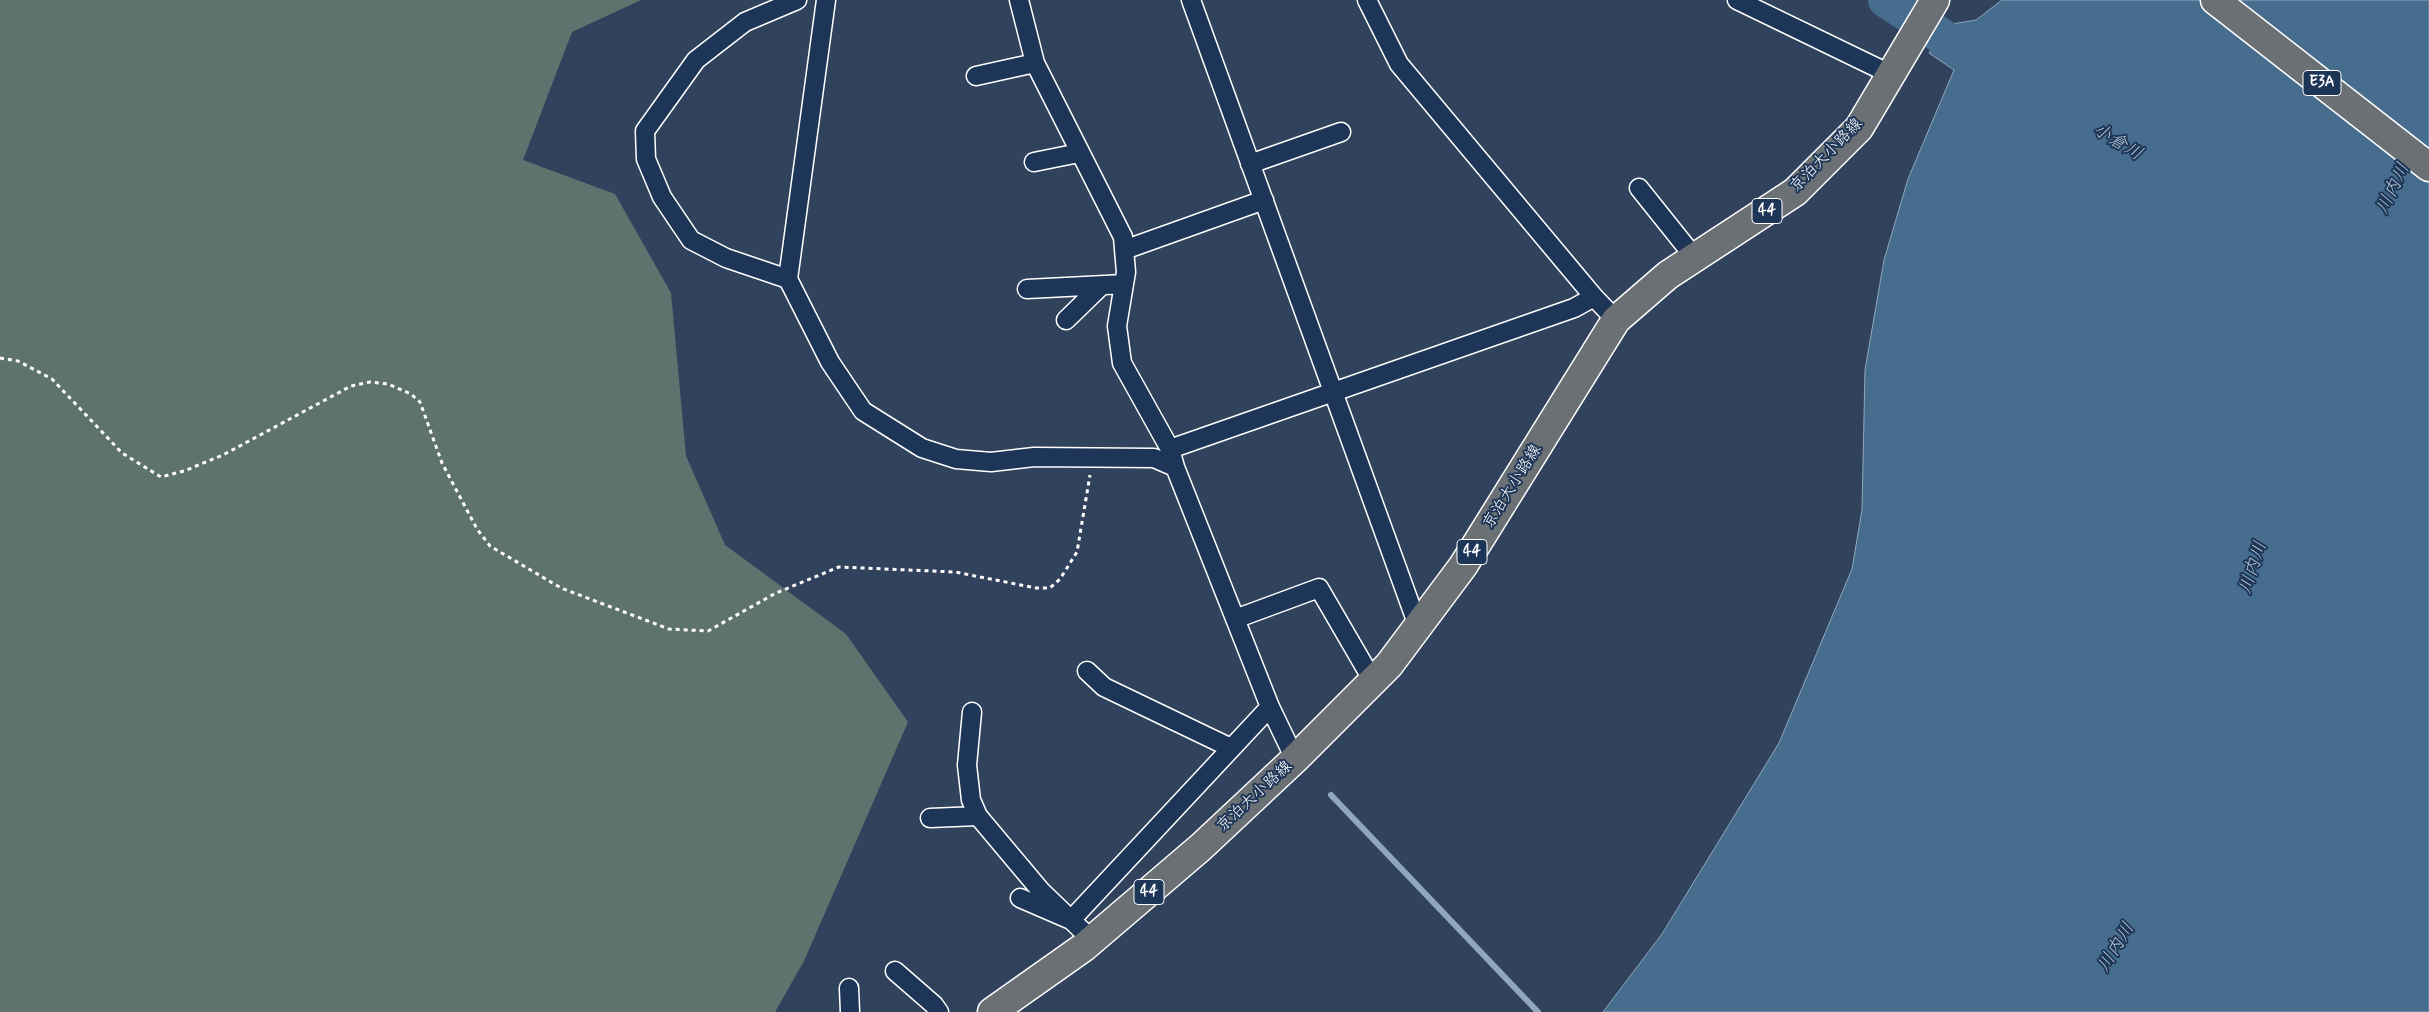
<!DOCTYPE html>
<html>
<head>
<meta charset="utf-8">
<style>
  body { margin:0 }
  canvas { display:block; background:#31425d }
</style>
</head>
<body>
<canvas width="2429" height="1012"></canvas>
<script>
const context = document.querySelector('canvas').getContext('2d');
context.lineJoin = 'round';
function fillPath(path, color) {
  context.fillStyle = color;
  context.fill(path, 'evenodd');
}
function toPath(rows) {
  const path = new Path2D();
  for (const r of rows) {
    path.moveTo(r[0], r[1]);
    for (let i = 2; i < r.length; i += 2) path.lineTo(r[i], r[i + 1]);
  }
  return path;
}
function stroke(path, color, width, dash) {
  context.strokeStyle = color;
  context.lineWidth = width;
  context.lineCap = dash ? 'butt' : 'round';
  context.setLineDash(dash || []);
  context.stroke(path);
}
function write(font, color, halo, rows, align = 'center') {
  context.font = font + ' Mynerve,"Klee One",sans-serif';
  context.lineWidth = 4;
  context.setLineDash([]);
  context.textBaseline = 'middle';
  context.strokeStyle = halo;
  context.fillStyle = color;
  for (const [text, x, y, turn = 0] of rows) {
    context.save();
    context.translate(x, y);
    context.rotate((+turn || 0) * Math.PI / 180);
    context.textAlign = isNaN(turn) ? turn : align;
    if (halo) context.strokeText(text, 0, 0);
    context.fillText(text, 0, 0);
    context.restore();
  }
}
fillPath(toPath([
  [0,0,641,0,572,32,523,160,615,194,671,293,686,456,725,545,846,634,908,722,804,961,775,1012,0,1012]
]), '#5f736e');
const water = toPath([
  [2002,0,2429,0,2429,1012,1603,1012,1662,934,1779,743,1852,569,1862,510,1865,370,1884,260,1908,179,1954,70,1929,53,1952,24,1976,20,2002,0]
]);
fillPath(water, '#466d8e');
stroke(water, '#90a7bb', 1);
stroke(toPath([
  [1331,795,1538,1012]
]), '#90a7bb', 6);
stroke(toPath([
  [1886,0,1984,64]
]), '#466d8e', 36);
const minor = toPath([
  [826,0,788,279,830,362,863,411,922,448,956,459,991,462,1034,457,1154,458,1175,467],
  [1019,0,1035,63,1123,237,1126,272,1117,326,1122,363,1170,449,1175,467,1270,707,1295,759],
  [1191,0,1418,626],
  [1367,0,1399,64,1594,297,1616,320],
  [1737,0,1892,75],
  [976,76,1035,63],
  [1034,162,1079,153],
  [1250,164,1341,132],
  [1639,188,1695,258],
  [1124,250,1264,200],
  [788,279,726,258,691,240,662,197,646,159,645,131,696,60,745,22,797,0],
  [1027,289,1124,284],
  [1066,320,1101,286],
  [1170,449,1574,308,1594,297],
  [1235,619,1319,588,1373,681],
  [1087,671,1104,687,1231,748],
  [972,712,967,765,971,800,978,816],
  [930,818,978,816,1041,891,1092,940],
  [1020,898,1071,920,1270,707],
  [895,971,934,1005,939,1012],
  [849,988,850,1012]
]);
const primary = toPath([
  [992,1012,1084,947,1201,847,1295,759,1389,665,1463,566,1616,320,1668,275,1795,192,1859,128,1935,0]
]);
const motorway = toPath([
  [2215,0,2429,167]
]);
stroke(minor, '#fff', 21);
stroke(primary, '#fff', 31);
stroke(motorway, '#fff', 31);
stroke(toPath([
  [0,358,18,361,52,379,122,453,161,477,184,471,223,455,351,386,370,382,388,384,411,394,420,402,442,463,477,529,490,546,561,588,669,629,708,631,776,593,839,567,955,572,1036,588,1050,588,1060,579,1077,552,1090,475]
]), '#fff', 3, [4, 4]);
stroke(minor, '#1d3557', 18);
stroke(primary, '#6b7074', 28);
stroke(motorway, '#6b7074', 28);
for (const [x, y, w] of [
  [2322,83,38],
  [1767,211,30],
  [1472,552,30],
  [1149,892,30]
]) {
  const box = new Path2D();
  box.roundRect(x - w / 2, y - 12.5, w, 25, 4);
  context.fillStyle = '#1d3557';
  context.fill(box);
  stroke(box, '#fff', 1);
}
write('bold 15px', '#fff', null, [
  ["E3A",2322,83],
  ["44",1767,211],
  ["44",1472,552],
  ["44",1149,892]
]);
write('16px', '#fff', '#1d3557', [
  ["京泊大小路線",1827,156,-46],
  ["京泊大小路線",1513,487,-58],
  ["京泊大小路線",1255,797,-43]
]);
write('italic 18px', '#b5c5d2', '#1d3557', [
  ["小倉川",2117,143,31],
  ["川内川",2394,189,-64],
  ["川内川",2254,568,-72],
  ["川内川",2117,948,-59]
]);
</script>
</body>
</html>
